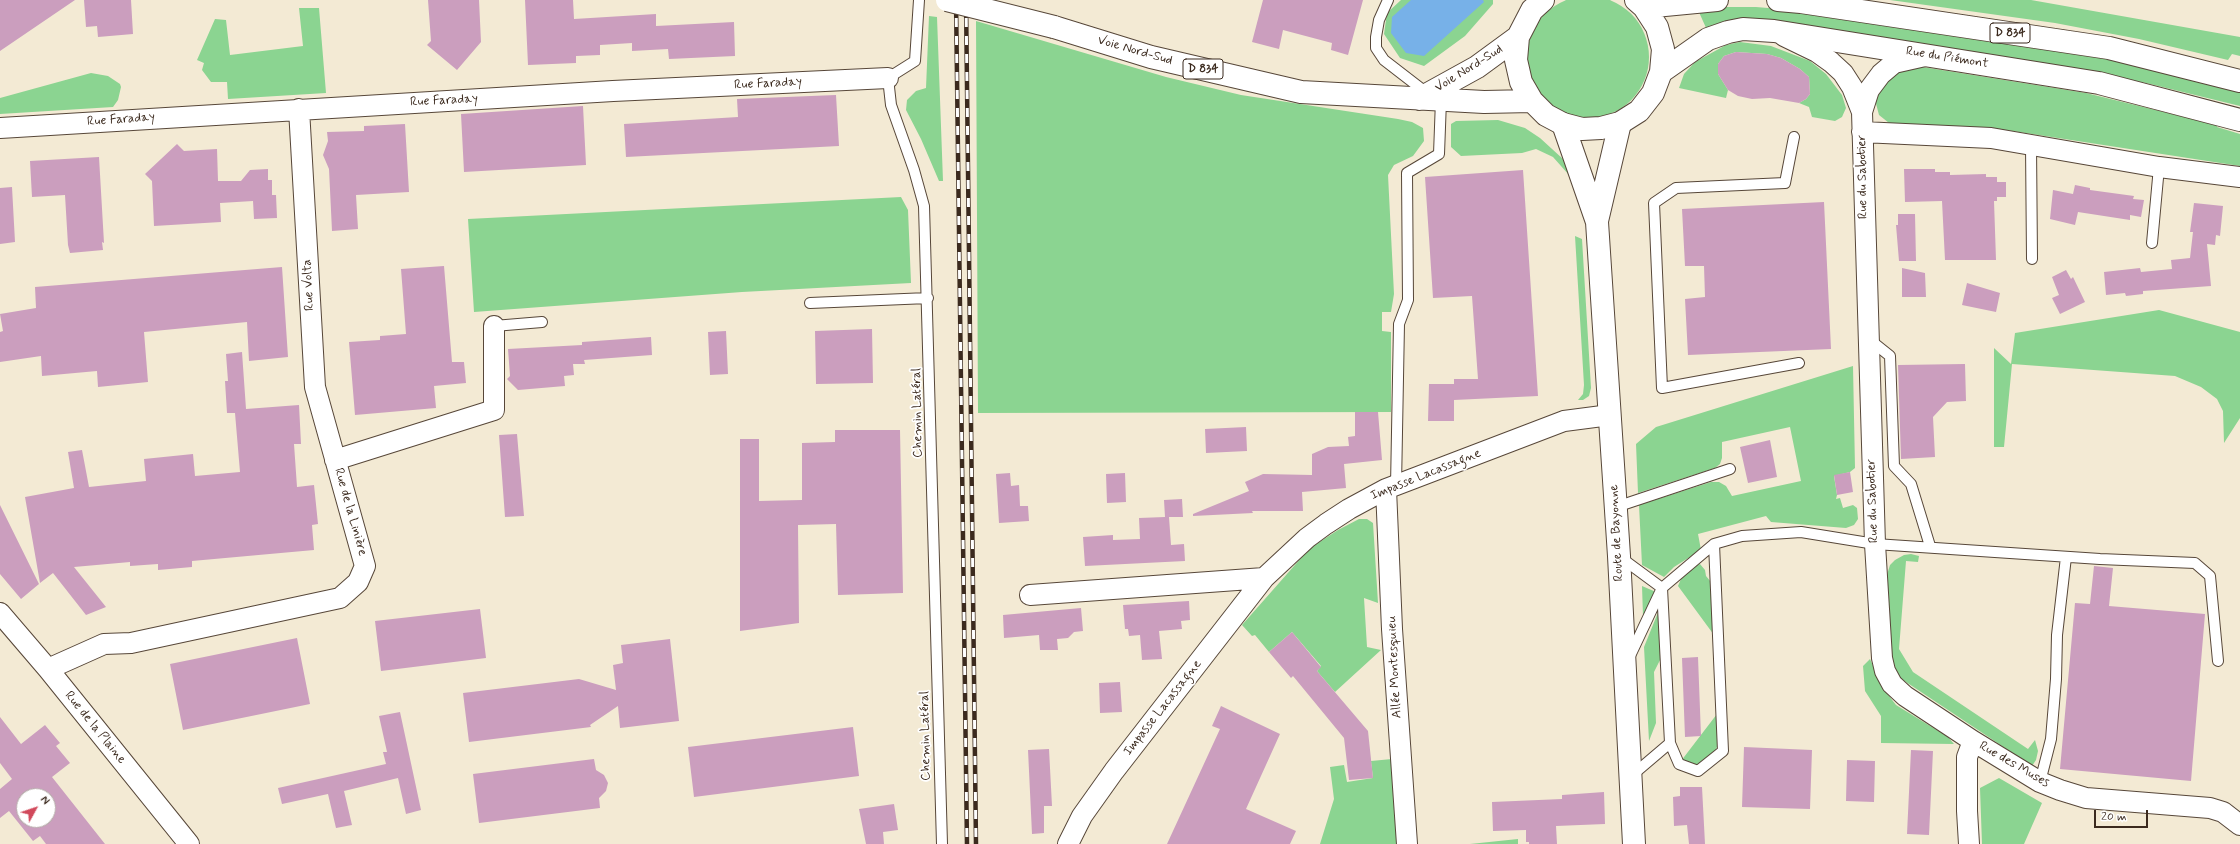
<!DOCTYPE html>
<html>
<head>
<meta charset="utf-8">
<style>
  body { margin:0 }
  #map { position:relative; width:2240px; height:844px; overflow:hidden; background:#f3ead4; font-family:Mynerve,sans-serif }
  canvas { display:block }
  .north { position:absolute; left:16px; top:788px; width:40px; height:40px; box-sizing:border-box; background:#fff; border:1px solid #b1aaa5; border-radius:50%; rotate:50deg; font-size:11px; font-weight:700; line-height:16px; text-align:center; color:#3b2a1e }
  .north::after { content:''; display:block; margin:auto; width:14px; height:18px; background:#d1495b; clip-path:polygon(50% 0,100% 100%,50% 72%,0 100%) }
  .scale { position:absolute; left:2094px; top:810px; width:54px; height:18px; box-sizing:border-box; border:2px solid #3b2a1e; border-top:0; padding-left:5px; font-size:12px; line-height:14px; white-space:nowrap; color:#3b2a1e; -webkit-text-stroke:3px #fff; paint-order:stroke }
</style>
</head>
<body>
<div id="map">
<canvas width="2240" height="844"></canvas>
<div class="north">N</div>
<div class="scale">20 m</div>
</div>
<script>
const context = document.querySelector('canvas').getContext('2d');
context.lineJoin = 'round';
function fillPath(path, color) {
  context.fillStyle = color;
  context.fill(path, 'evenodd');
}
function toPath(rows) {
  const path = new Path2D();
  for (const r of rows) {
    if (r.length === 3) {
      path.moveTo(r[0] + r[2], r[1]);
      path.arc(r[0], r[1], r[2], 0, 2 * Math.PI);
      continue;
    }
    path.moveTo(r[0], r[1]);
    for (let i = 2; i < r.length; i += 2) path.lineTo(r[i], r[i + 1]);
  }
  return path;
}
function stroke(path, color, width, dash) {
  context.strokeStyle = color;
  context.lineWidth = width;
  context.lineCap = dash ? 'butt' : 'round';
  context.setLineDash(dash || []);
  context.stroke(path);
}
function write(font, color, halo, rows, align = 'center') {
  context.font = font + ' Mynerve,sans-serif';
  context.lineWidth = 3.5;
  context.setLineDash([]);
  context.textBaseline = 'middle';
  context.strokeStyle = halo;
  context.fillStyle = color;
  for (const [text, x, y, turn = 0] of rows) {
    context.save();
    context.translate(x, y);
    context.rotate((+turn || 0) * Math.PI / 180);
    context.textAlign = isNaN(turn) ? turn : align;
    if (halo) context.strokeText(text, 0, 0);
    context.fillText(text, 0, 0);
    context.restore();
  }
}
fillPath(toPath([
  [1588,57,61],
  [1401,0,1493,0,1493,4,1465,36,1424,66,1400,58,1384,34,1387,13],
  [1890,0,2031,0,2240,37,2240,56,2232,54,2228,60,2139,39,2055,23],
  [1724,7,1756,7,1804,11,2126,62,2240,90,2240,106,2146,83,2035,62,1707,30,1698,10],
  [299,8,319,8,326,93,228,99,227,82,211,82,202,70,204,63,197,60,215,19,226,20,230,55,303,46],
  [929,16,937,17,943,181,939,181,921,139,906,110,907,100,916,91,926,88],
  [976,21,1166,77,1241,95,1398,119,1412,122,1423,128,1424,141,1413,156,1394,165,1388,175,1394,294,1391,312,1382,312,1382,331,1391,332,1391,412,978,413],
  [1740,42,1771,46,1810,61,1826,74,1842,95,1846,108,1842,117,1835,121,1812,117,1809,107,1799,103,1806,99,1810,94,1809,77,1800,69,1781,58,1767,54,1736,52,1724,56,1718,64,1718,74,1728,90,1726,98,1679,88,1684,74,1695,62,1726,45],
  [1910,65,2086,93,2217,125,2217,127,2240,134,2240,166,2006,130,1889,123,1879,115,1874,96,1882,81],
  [91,73,108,76,120,84,121,87,118,100,113,107,0,114,0,98],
  [1498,120,1525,128,1540,138,1563,159,1568,168,1569,175,1553,157,1536,149,1522,153,1461,156,1451,147,1451,124,1456,121],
  [901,197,908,210,911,283,742,292,474,312,468,219],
  [1575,236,1582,239,1591,388,1589,396,1583,400,1578,400,1583,394,1584,385],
  [2159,310,2240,332,2240,418,2224,443,2223,411,2217,399,2201,387,2175,376,2012,364,2004,447,1994,447,1994,348,2011,364,2015,333],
  [1853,366,1855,468,1850,472,1834,476,1837,495,1836,499,1840,498,1843,508,1853,505,1857,508,1858,519,1854,525,1846,528,1771,522,1766,516,1698,534,1701,550,1674,567,1664,577,1642,565,1639,505,1711,482,1719,482,1726,486,1732,496,1801,481,1790,427,1722,442,1722,458,1720,464,1715,468,1638,493,1636,444,1656,427],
  [1359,519,1367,519,1373,523,1378,603,1364,598,1367,647,1381,650,1335,692,1317,671,1321,666,1292,632,1269,652,1255,635,1252,636,1242,625,1309,549,1338,530],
  [1911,554,1919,556,1918,562,1906,561,1899,649,1913,672,2028,749,2035,740,2038,751,2036,760,2032,766,1900,678,1890,659,1886,578,1890,565,1895,560,1904,555],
  [1700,564,1705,570,1706,576,1711,582,1714,635,1678,586,1681,579,1696,565],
  [1642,586,1656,592,1643,616],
  [1659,610,1661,658,1654,672,1656,723,1649,741,1644,647],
  [1870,659,1883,688,1896,705,1948,737,1954,744,1881,743,1881,716,1865,691,1863,666],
  [1717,714,1718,744,1715,752,1698,766,1681,761],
  [1392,759,1399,844,1320,844,1334,799,1330,767,1344,765,1347,782,1373,778,1371,761],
  [1999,778,2042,803,2024,844,1982,844,1980,788],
  [1518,839,1518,844,1470,844]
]), '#8bd491');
fillPath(toPath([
  [1411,0,1483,0,1484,2,1424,56,1406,53,1391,33,1392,17]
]), '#77b1e8');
fillPath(toPath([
  [0,0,75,0,0,51],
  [84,0,131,0,133,34,98,37,97,26,86,27],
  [428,0,479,0,481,42,457,70,427,45,431,41],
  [525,0,573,0,574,19,656,14,656,26,734,22,735,56,669,59,668,49,632,51,632,43,600,45,600,55,576,56,576,63,528,65],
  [1263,0,1363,0,1348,55,1331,50,1332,43,1283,30,1279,49,1252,42],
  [1736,52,1767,54,1781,58,1800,69,1809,77,1810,94,1806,99,1799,103,1770,98,1752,99,1738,96,1728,90,1718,74,1718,64,1724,56],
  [836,95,839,146,626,157,624,124,738,117,737,99],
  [583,106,586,165,464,172,461,114],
  [405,124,409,192,356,195,358,229,332,231,329,169,323,155,328,141,327,132,364,131,364,126],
  [177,144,184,151,217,149,218,181,241,181,250,170,268,169,268,180,272,180,272,195,276,195,277,218,254,219,253,201,220,203,221,222,154,226,152,181,145,174],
  [99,157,104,243,102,242,103,250,70,253,68,245,65,195,32,197,30,161],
  [1904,169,1935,169,1935,172,1950,172,1950,175,1986,174,1986,177,1997,177,1997,182,2006,182,2006,197,1997,197,1997,201,1994,201,1996,260,1945,260,1942,201,1905,202],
  [1523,170,1538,396,1454,400,1454,421,1428,421,1429,384,1454,384,1454,379,1478,379,1472,296,1433,298,1425,177],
  [2075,185,2090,188,2090,190,2134,196,2133,199,2144,200,2141,217,2130,215,2130,220,2078,212,2075,225,2050,219,2053,190,2073,194],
  [12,187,15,242,0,244,0,188],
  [1824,202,1831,349,1688,355,1685,299,1705,297,1704,266,1685,266,1682,209],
  [2194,203,2223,206,2220,236,2216,235,2215,245,2207,244,2211,286,2143,291,2143,294,2126,296,2125,293,2106,295,2104,272,2140,268,2141,272,2172,269,2171,260,2190,258,2193,232,2190,232],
  [1898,214,1915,214,1916,261,1899,261,1896,225,1898,225],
  [444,266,452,362,464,362,466,383,434,386,436,408,355,415,349,342,380,340,380,336,406,334,401,269],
  [282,267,288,357,249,361,247,322,144,332,148,382,98,387,97,371,42,376,41,356,0,362,0,332,3,331,0,314,36,308,35,287],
  [1902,268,1925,273,1926,297,1902,297],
  [2066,270,2071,279,2073,277,2085,302,2060,314,2052,298,2059,295,2052,277],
  [1967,283,2000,293,1996,312,1962,305],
  [872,329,873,383,816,384,815,331],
  [726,331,728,374,710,375,708,332],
  [651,337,652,355,584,360,585,364,573,364,574,375,564,376,565,386,518,390,507,379,510,376,508,349,582,345,582,342],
  [242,352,246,409,299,405,301,444,294,444,297,487,314,485,318,524,312,525,314,550,192,561,192,567,158,570,158,564,130,566,130,562,74,567,106,607,86,615,53,573,40,583,25,497,74,488,68,452,82,450,89,487,146,481,144,459,193,454,195,476,240,472,235,413,227,413,225,381,228,381,226,354],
  [1965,364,1966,401,1947,402,1933,417,1935,457,1901,459,1898,365],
  [1355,412,1378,412,1382,460,1344,464,1346,488,1302,492,1303,511,1252,511,1253,513,1193,516,1193,514,1249,491,1245,482,1263,474,1312,475,1312,454,1328,447,1349,446,1348,437,1355,436],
  [1246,427,1247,451,1206,453,1205,429],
  [835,430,900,430,903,593,838,595,836,524,798,525,799,623,740,631,740,439,759,439,759,501,802,500,802,443,835,442],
  [517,434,524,516,505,517,499,435],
  [1770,440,1777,477,1748,483,1740,447],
  [1850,472,1853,492,1837,495,1834,475],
  [1010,473,1011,486,1019,485,1020,506,1028,506,1029,521,999,523,996,474],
  [1125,473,1126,502,1107,503,1106,474],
  [1182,499,1183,517,1169,517,1171,545,1184,544,1185,561,1085,566,1083,537,1113,535,1113,540,1140,539,1139,518,1165,517,1164,500],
  [0,505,39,584,21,599,0,574],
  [2094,566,2113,568,2109,606,2205,614,2191,781,2060,769,2075,603,2090,604],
  [1189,601,1190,620,1181,621,1182,629,1159,631,1162,659,1142,660,1140,635,1129,636,1128,629,1125,629,1123,605],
  [1081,608,1083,631,1074,632,1068,638,1057,639,1058,650,1040,650,1039,635,1004,638,1003,615],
  [480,609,486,658,381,671,375,621],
  [1292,632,1321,667,1317,671,1368,731,1373,778,1349,780,1344,738,1293,676,1291,678,1269,652],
  [297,638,310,704,183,730,170,664],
  [670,639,679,721,620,728,618,706,590,725,591,727,469,742,463,693,579,679,616,690,613,665,623,663,621,645],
  [1698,657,1701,736,1685,737,1682,658],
  [1120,682,1122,712,1100,713,1099,683],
  [1221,706,1280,734,1246,809,1296,831,1290,844,1167,844,1220,729,1212,726],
  [400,712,421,810,406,814,398,778,344,791,352,825,336,828,328,794,282,804,278,788,386,764,383,752,387,752,379,716],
  [0,717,21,744,45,725,60,743,56,746,70,763,52,777,105,844,46,844,40,836,33,841,9,811,0,818,0,789,12,779,0,763],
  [24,796,48,796,48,820,24,820],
  [853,727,859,776,694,797,688,747],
  [1744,747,1812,750,1810,809,1742,807],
  [1049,749,1052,806,1044,806,1044,833,1032,834,1028,750],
  [1911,750,1933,751,1929,835,1907,834],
  [594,759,596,770,604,775,608,783,606,791,599,798,600,808,479,823,473,774],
  [1847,760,1875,761,1874,802,1846,801],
  [1680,787,1702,787,1705,844,1689,844,1687,825,1674,826,1673,797,1680,796],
  [1604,792,1605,824,1556,826,1557,844,1529,844,1529,842,1526,842,1526,830,1493,831,1492,802,1562,799,1562,795],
  [894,804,898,830,883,832,884,844,866,844,859,809]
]), '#cb9ebe');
const lane = toPath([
  [919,0,915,61,888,78,891,105,914,170,924,206,942,844],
  [1388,0,1379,20,1376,37,1376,48,1384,60,1428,94],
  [1794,137,1785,183,1676,188,1654,203,1662,388,1799,363],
  [2031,145,2032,259],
  [2152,243,2159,167],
  [810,303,928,298],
  [494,326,542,322],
  [1870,340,1890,356,1894,466,1911,484,1930,546],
  [1396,486,1399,324,1408,300,1407,173,1439,154,1441,100],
  [1616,507,1730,469],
  [1620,557,1662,588,1670,743,1679,764,1698,771,1723,751,1714,544],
  [1629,658,1662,588,1714,544,1742,536,1801,532,1875,544,2100,559,2195,563,2210,576,2218,661],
  [1630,777,1670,743],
  [2040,782,2051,739,2056,679,2057,635,2066,557]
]);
const street = toPath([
  [1784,36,1817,52,1831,62,1843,73,1852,87,1862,112],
  [1925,56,1894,63,1881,74,1869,90,1862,112,1875,544,1882,658,1885,671,1892,684,1905,696,1973,741,1967,757,1967,811,1969,844],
  [0,128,613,91,888,78],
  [1862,132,1991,138,2159,167,2240,177],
  [335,460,494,410,494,326],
  [1386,489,1392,629,1407,844],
  [1030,595,1264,578,1307,538,1326,524,1349,509,1386,489,1564,421,1610,415],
  [0,613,48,669,189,844],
  [48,669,104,644,131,643,340,598,358,582,365,566,315,387,299,109],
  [1973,741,2040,782,2060,790,2086,798,2210,808,2223,812,2240,825],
  [1068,844,1082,816,1114,771,1264,578]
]);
const secondary = toPath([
  [1563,124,1597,222,1619,556,1634,844],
  [1597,221,1620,123]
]);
const primary = toPath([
  [1543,0,1532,10,1518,37,1516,60,1521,82,1532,101,1546,115,1563,124,1582,129,1601,128,1620,123,1639,111,1653,93,1661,72,1663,49,1657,27,1644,7,1636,0],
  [1778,0,1801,2,2109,48,2240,81],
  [1644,7,1717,0],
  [1054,27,1151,57,1301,92,1484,102,1532,101],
  [1661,72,1708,39,1728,32,1743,29,1774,31,2099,83,2240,120],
  [1419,99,1477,67,1518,37]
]);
stroke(lane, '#574739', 12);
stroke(street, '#574739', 22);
stroke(secondary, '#574739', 24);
stroke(primary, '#574739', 24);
stroke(lane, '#fff', 10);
stroke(street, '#fff', 20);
stroke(secondary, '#fff', 22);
stroke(primary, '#fff', 22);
const rail = toPath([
  [956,0,967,844],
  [966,0,976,844]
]);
stroke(rail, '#3b2a1e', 4.5);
stroke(rail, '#fff', 3, [9]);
const primaryBridge = toPath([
  [947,0,1054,27]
]);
stroke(primaryBridge, '#574739', 24, []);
stroke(primaryBridge, '#fff', 22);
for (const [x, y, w] of [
  [2010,33,40],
  [1203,69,40]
]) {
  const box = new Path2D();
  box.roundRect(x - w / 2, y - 10, w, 20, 3);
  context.fillStyle = '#fff';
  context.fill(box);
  stroke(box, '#3b2a1e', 1);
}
write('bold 12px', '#3b2a1e', null, [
  ["D 834",2010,33],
  ["D 834",1203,69]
]);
write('13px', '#3b2a1e', '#fff', [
  ["Voie Nord-Sud",1135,51,16],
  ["Rue du Piémont",1947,58,9],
  ["Voie Nord-Sud",1469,69,-32],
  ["Rue Faraday",768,84,-3],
  ["Rue Faraday",444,101,-3],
  ["Rue Faraday",121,120,-4],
  ["Rue du Sabotier",1863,177,-91],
  ["Rue Volta",309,285,-93],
  ["Chemin Latéral",918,413,-91],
  ["Impasse Lacassagne",1426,475,-22],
  ["Rue du Sabotier",1873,501,-92],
  ["Rue de la Linière",350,512,74],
  ["Route de Bayonne",1617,533,-93],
  ["Allée Montesquieu",1395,667,-93],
  ["Impasse Lacassagne",1163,708,-52],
  ["Rue de la Plaine",95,728,51],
  ["Chemin Latéral",926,736,-91],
  ["Rue des Muses",2014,765,30]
]);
</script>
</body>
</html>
